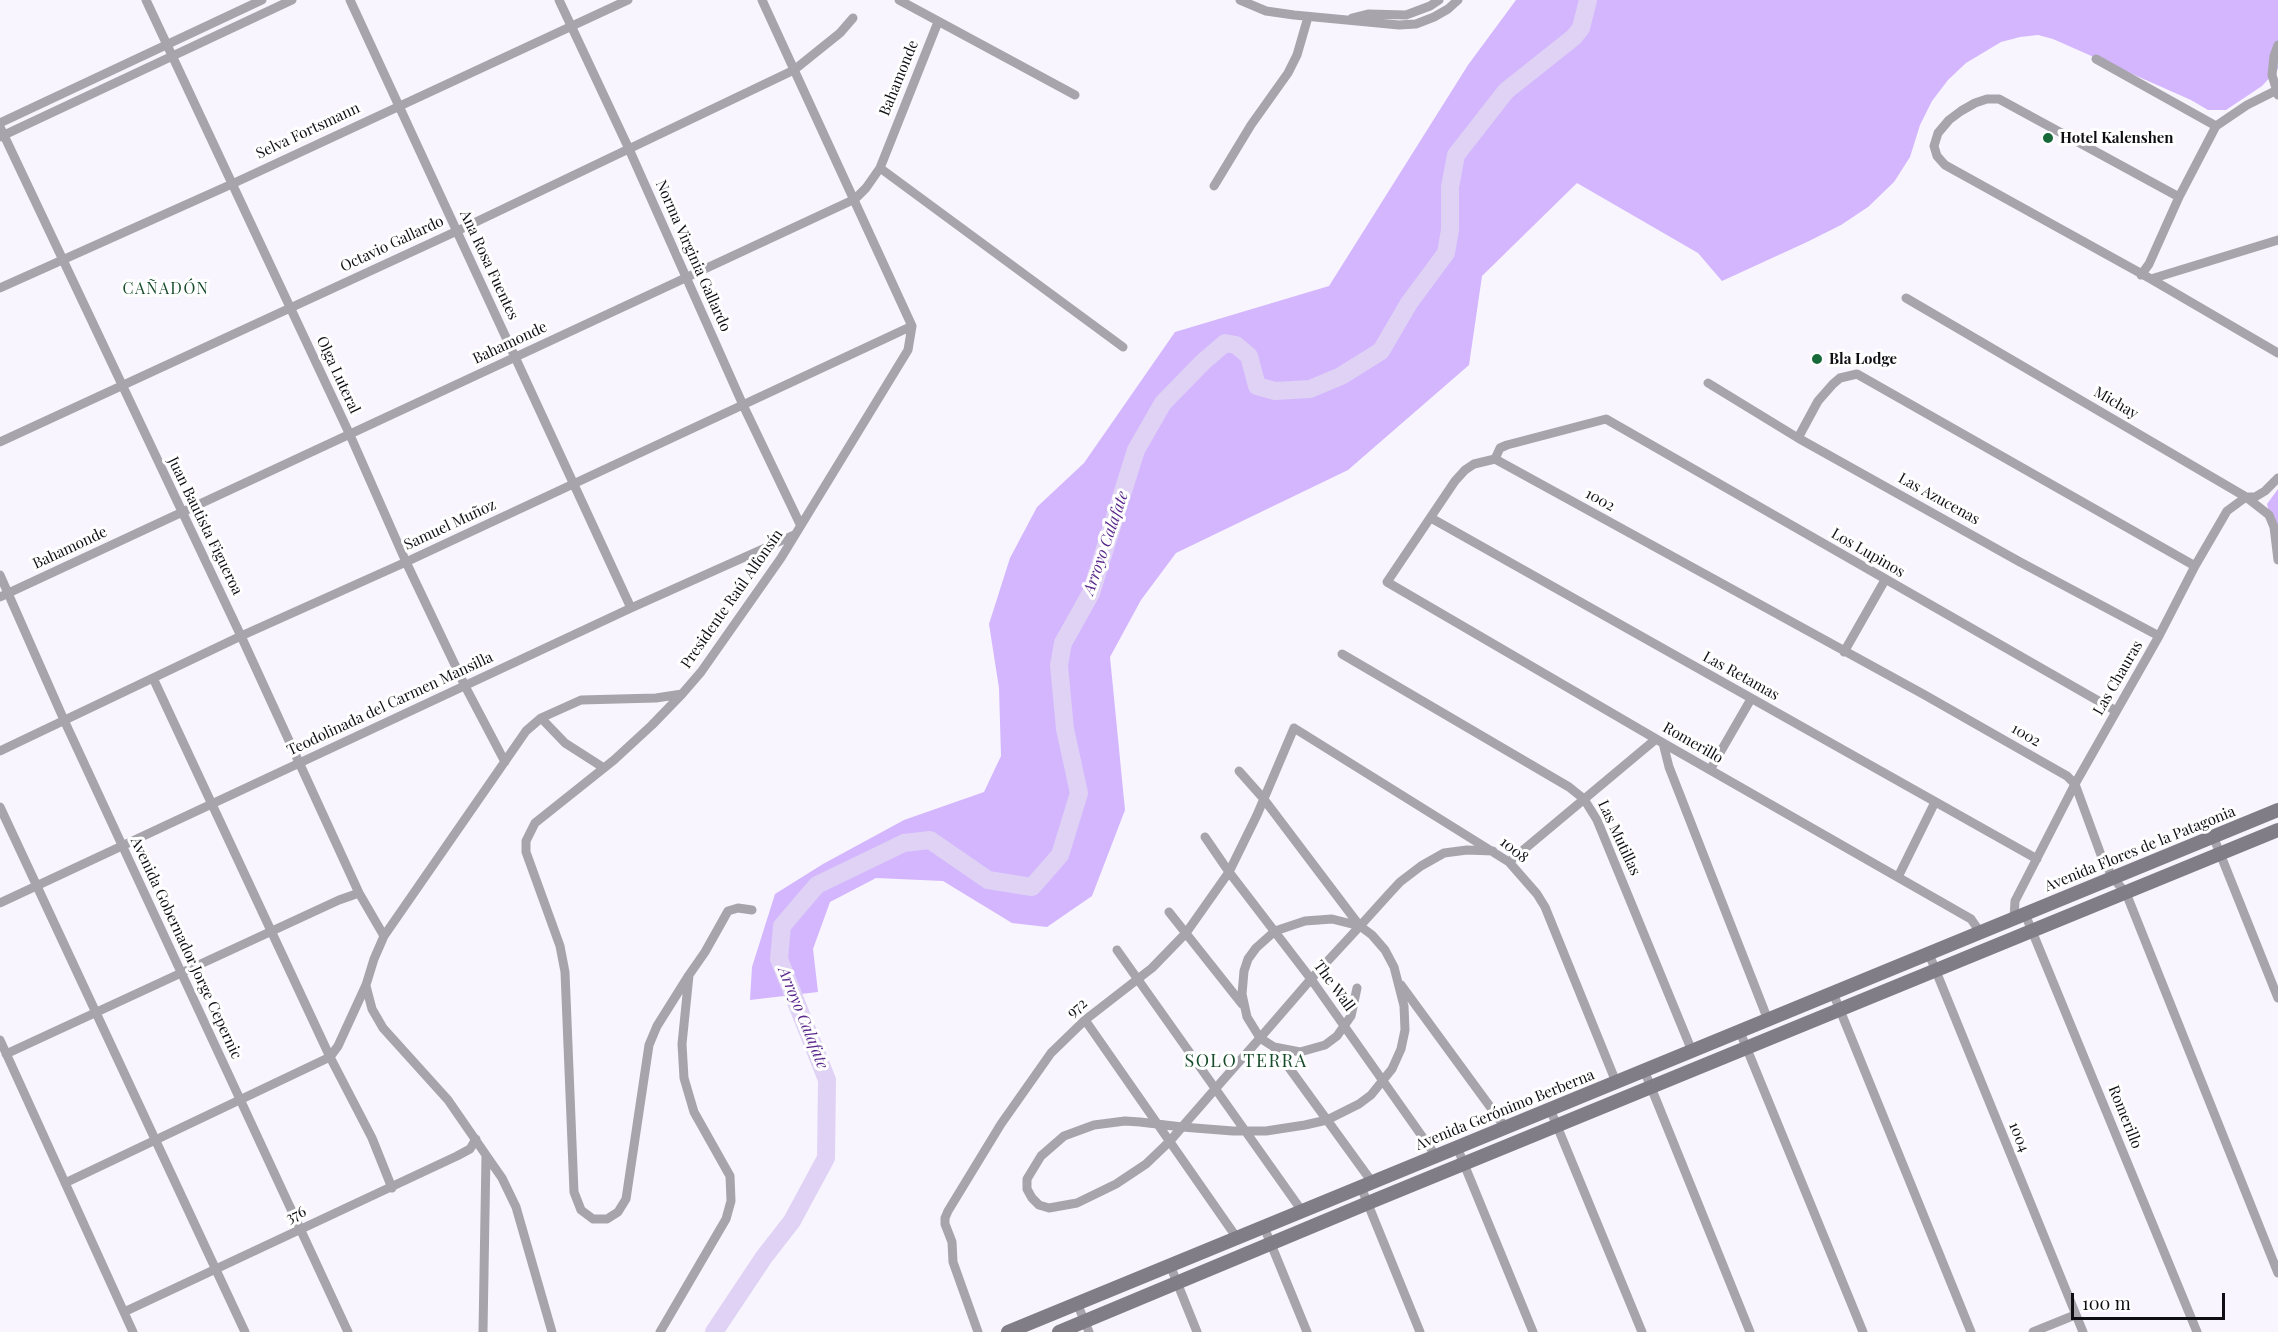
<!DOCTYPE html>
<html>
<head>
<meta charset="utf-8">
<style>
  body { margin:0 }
  #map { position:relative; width:2278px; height:1332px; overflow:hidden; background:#f8f5fe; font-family:"Playfair Display",serif }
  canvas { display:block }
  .scale { position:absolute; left:2071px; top:1293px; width:154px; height:27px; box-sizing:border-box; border:3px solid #0f0e12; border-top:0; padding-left:8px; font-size:18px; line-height:21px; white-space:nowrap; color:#0f0e12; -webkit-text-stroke:4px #fff; paint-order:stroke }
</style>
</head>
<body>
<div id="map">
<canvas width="2278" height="1332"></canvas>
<div class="scale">100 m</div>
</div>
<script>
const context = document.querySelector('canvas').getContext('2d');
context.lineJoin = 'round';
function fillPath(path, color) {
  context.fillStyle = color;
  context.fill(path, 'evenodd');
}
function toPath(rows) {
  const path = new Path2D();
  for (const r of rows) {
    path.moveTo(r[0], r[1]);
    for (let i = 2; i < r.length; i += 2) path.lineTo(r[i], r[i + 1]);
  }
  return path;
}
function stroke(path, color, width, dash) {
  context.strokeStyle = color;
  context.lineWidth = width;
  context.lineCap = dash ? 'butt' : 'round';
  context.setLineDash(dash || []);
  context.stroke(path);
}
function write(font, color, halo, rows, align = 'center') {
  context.font = font + ' "Playfair Display",serif';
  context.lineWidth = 6;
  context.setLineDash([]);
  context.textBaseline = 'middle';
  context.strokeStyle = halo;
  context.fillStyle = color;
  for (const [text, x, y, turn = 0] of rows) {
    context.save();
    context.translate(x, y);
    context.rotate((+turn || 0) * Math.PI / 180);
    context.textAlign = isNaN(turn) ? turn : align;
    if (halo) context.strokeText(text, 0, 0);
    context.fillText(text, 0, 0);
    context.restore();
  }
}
fillPath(toPath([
  [1516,0,2278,0,2278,69,2262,86,2226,110,2208,110,2191,100,2053,39,2038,35,2020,37,2001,42,1966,63,1948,80,1932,101,1920,125,1910,157,1894,182,1868,207,1841,225,1807,242,1722,281,1698,253,1577,183,1482,276,1469,365,1348,470,1176,553,1141,600,1110,657,1125,810,1092,896,1047,927,1012,923,943,881,876,878,830,902,813,949,818,992,750,1000,752,967,775,894,823,864,904,820,984,792,1001,756,999,688,989,624,1010,558,1037,507,1084,463,1175,332,1329,286,1468,65],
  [2278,489,2278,548,2267,504]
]), '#d3b6fe');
stroke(toPath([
  [714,1332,764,1257,792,1221,826,1158,827,1080,779,959,782,926,817,885,904,843,930,840,988,880,1032,887,1060,855,1079,793,1065,729,1059,665,1063,643,1091,593,1136,450,1163,403,1203,362,1225,343,1236,345,1249,356,1257,386,1275,391,1310,389,1341,376,1381,351,1409,303,1446,253,1450,230,1450,187,1456,155,1506,91,1574,37,1581,28,1588,0]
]), '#dfd2f5', 18);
stroke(toPath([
  [146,0,350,435,406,562,465,686,505,762],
  [350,0,631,608],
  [559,0,629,149,743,405,800,524],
  [899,0,1075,95],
  [1240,0,1266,11,1294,15,1399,25,1416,24,1434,17,1448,9,1458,0],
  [1352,18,1368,14,1406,15,1430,6,1439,0],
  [2278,45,2274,56,2272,75,2278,95],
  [2096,59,2216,126],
  [0,123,262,0],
  [0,127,241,636,359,893,384,936],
  [0,137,292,0],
  [880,168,1123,347],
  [1214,186,1251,125,1288,73,1297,55,1308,17],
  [2179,197,1999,99,1987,99,1975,103,1961,111,1949,120,1938,133,1934,146,1937,156,1945,165,2151,279,2278,353],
  [2141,275,2149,264,2179,197,2216,126,2247,105,2275,91],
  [2151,279,2278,240],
  [0,288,232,184,628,0],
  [1906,298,2246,497,2269,515,2274,527,2278,560],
  [1708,383,1798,438,2020,562,2159,636],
  [1798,438,1818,401,1833,384,1840,378,1857,374,2195,566],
  [0,442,457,231,794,70,840,33,853,18],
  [1495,459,1923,694,2067,776,2075,784,2101,855,2113,878,2126,893,2278,1273],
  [1495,459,1474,464,1465,470,1455,481,1387,582,1663,743,1971,919,1980,932],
  [1495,459,1500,448,1507,445,1606,419,2116,711],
  [1431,518,2037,859],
  [0,575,64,720,348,1332],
  [0,597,855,199,866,188,880,168,938,22],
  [1844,652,1885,580],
  [1342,654,1569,787,1584,799,1597,820,1692,1051],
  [153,678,330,1057,372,1138,392,1188],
  [682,694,652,725,614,760,535,823,526,841,526,852,560,946,565,972,574,1192,581,1210,593,1219,607,1219,618,1212,626,1199,649,1045,657,1026,689,975],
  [541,718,565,743,604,768],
  [1663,743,1669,767,1768,1020],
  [0,751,241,636,406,562,912,326],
  [1710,770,1751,699],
  [1239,771,1263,798,1359,925],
  [0,807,245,1332],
  [2213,836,2278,998],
  [1205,837,1229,872,1311,979,1436,1156],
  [1509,862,1656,739],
  [1898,877,1935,802],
  [0,903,631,608,794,535],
  [1169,912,1242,1004],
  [2025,914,2197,1332],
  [2014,918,2015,901,2075,784,2159,636,2195,566,2227,511,2246,497,2255,497,2265,491,2278,478],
  [1117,950,1302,1211],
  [1929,954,2083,1332],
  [1401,985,1505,1127],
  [366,986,372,1009,383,1028,448,1100,486,1155,483,1332],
  [1357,988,1351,1016,1337,1036,1325,1045,1300,1052,1274,1047,1260,1038,1247,1017,1242,994,1244,971,1248,959,1256,948,1275,931,1305,921,1332,919,1360,926,1372,935,1385,950,1394,967,1404,1006,1405,1030,1401,1049,1392,1069,1371,1095,1359,1104,1327,1120,1305,1125,1266,1131,1233,1131,1182,1127,1140,1122,1125,1121,1094,1125,1064,1136,1041,1156,1027,1179,1027,1189,1032,1198,1039,1205,1049,1208,1077,1203,1116,1184,1146,1164,1170,1141,1182,1127,1216,1088,1260,1038,1311,979,1360,926,1388,895,1400,882,1421,866,1444,853,1467,850,1493,851],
  [1833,993,1971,1332],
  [1085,1020,1237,1238],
  [1740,1032,1863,1332],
  [0,1040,133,1332],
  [1274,1047,1372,1182],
  [6,1054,339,900,359,893],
  [1644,1070,1750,1332],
  [1550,1109,1642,1332],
  [1457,1147,1533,1332],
  [486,1155,502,1178,516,1207,552,1332],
  [65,1183,330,1057,338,1046,366,985,374,959,384,936,526,731,541,718,581,700,656,698,682,694,701,672,781,558,908,350,912,326,762,0],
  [1361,1187,1420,1332],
  [1264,1227,1307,1332],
  [1170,1265,1197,1332],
  [1077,1303,1089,1332],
  [124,1312,457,1156,470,1149,476,1139],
  [660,1332,726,1219,731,1201,730,1176,694,1112,684,1078,682,1044,689,975,705,952,728,911,738,908,752,910],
  [978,1332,953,1262,952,1242,945,1224,945,1218,948,1211,1001,1124,1051,1053,1085,1020,1152,968,1186,933,1229,872,1257,815,1294,728,1509,862,1537,894,1545,907,1616,1082],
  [2033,1332,2075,1315]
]), '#a7a5ab', 9);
stroke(toPath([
  [1008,1332,2278,810],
  [1059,1332,1368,1203,2278,830]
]), '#807d86', 14);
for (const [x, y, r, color] of [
  [2048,138,6,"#18693a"],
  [1817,359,6,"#18693a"]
]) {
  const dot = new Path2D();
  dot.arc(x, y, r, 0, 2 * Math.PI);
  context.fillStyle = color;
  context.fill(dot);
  stroke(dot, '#fff', 2);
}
write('15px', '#0f0e12', '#fff', [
  ["Bahamonde",899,78,-68],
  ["Selva Fortsmann",308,131,-25],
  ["Octavio Gallardo",392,244,-25],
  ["Norma Virginia Gallardo",693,256,66],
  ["Ana Rosa Fuentes",489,265,65],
  ["Bahamonde",510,343,-25],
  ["Olga Luteral",338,375,65],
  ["Michay",2116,403,30],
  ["Las Azucenas",1939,499,29],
  ["1002",1600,500,29],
  ["Samuel Muñoz",450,525,-25],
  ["Juan Bautista Figueroa",205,526,64],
  ["Bahamonde",70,548,-25],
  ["Los Lupinos",1868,553,30],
  ["Presidente Raúl Alfonsín",732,599,-55],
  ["Las Retamas",1741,676,29],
  ["Las Chauras",2118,678,-60],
  ["Teodolinada del Carmen Mansilla",390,704,-25],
  ["1002",2026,735,30],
  ["Romerillo",1693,743,30],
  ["Las Mutillas",1619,838,65],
  ["Avenida Flores de la Patagonia",2140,849,-22],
  ["1008",1514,850,39],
  ["Avenida Gobernador Jorge Cepernic",186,948,65],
  ["The Wall",1334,986,54],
  ["972",1077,1008,-40],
  ["Avenida Gerónimo Berberna",1505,1110,-22],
  ["Romerillo",2125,1117,68],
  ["1004",2019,1137,68],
  ["376",296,1215,-25]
]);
write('bold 15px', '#0f0e12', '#fff', [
  ["Hotel Kalenshen",2060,138],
  ["Bla Lodge",1829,359]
], 'left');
context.letterSpacing = '1.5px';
write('16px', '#174c2b', '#fff', [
  ["CAÑADÓN",166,289]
]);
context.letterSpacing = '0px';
write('italic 16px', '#5a288b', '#fff', [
  ["Arroyo Calafate",1106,543,-71],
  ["Arroyo Calafate",803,1018,68]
]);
context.letterSpacing = '1.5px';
write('18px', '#174c2b', '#fff', [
  ["SOLO TERRA",1246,1061]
]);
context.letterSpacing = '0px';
</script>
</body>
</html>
